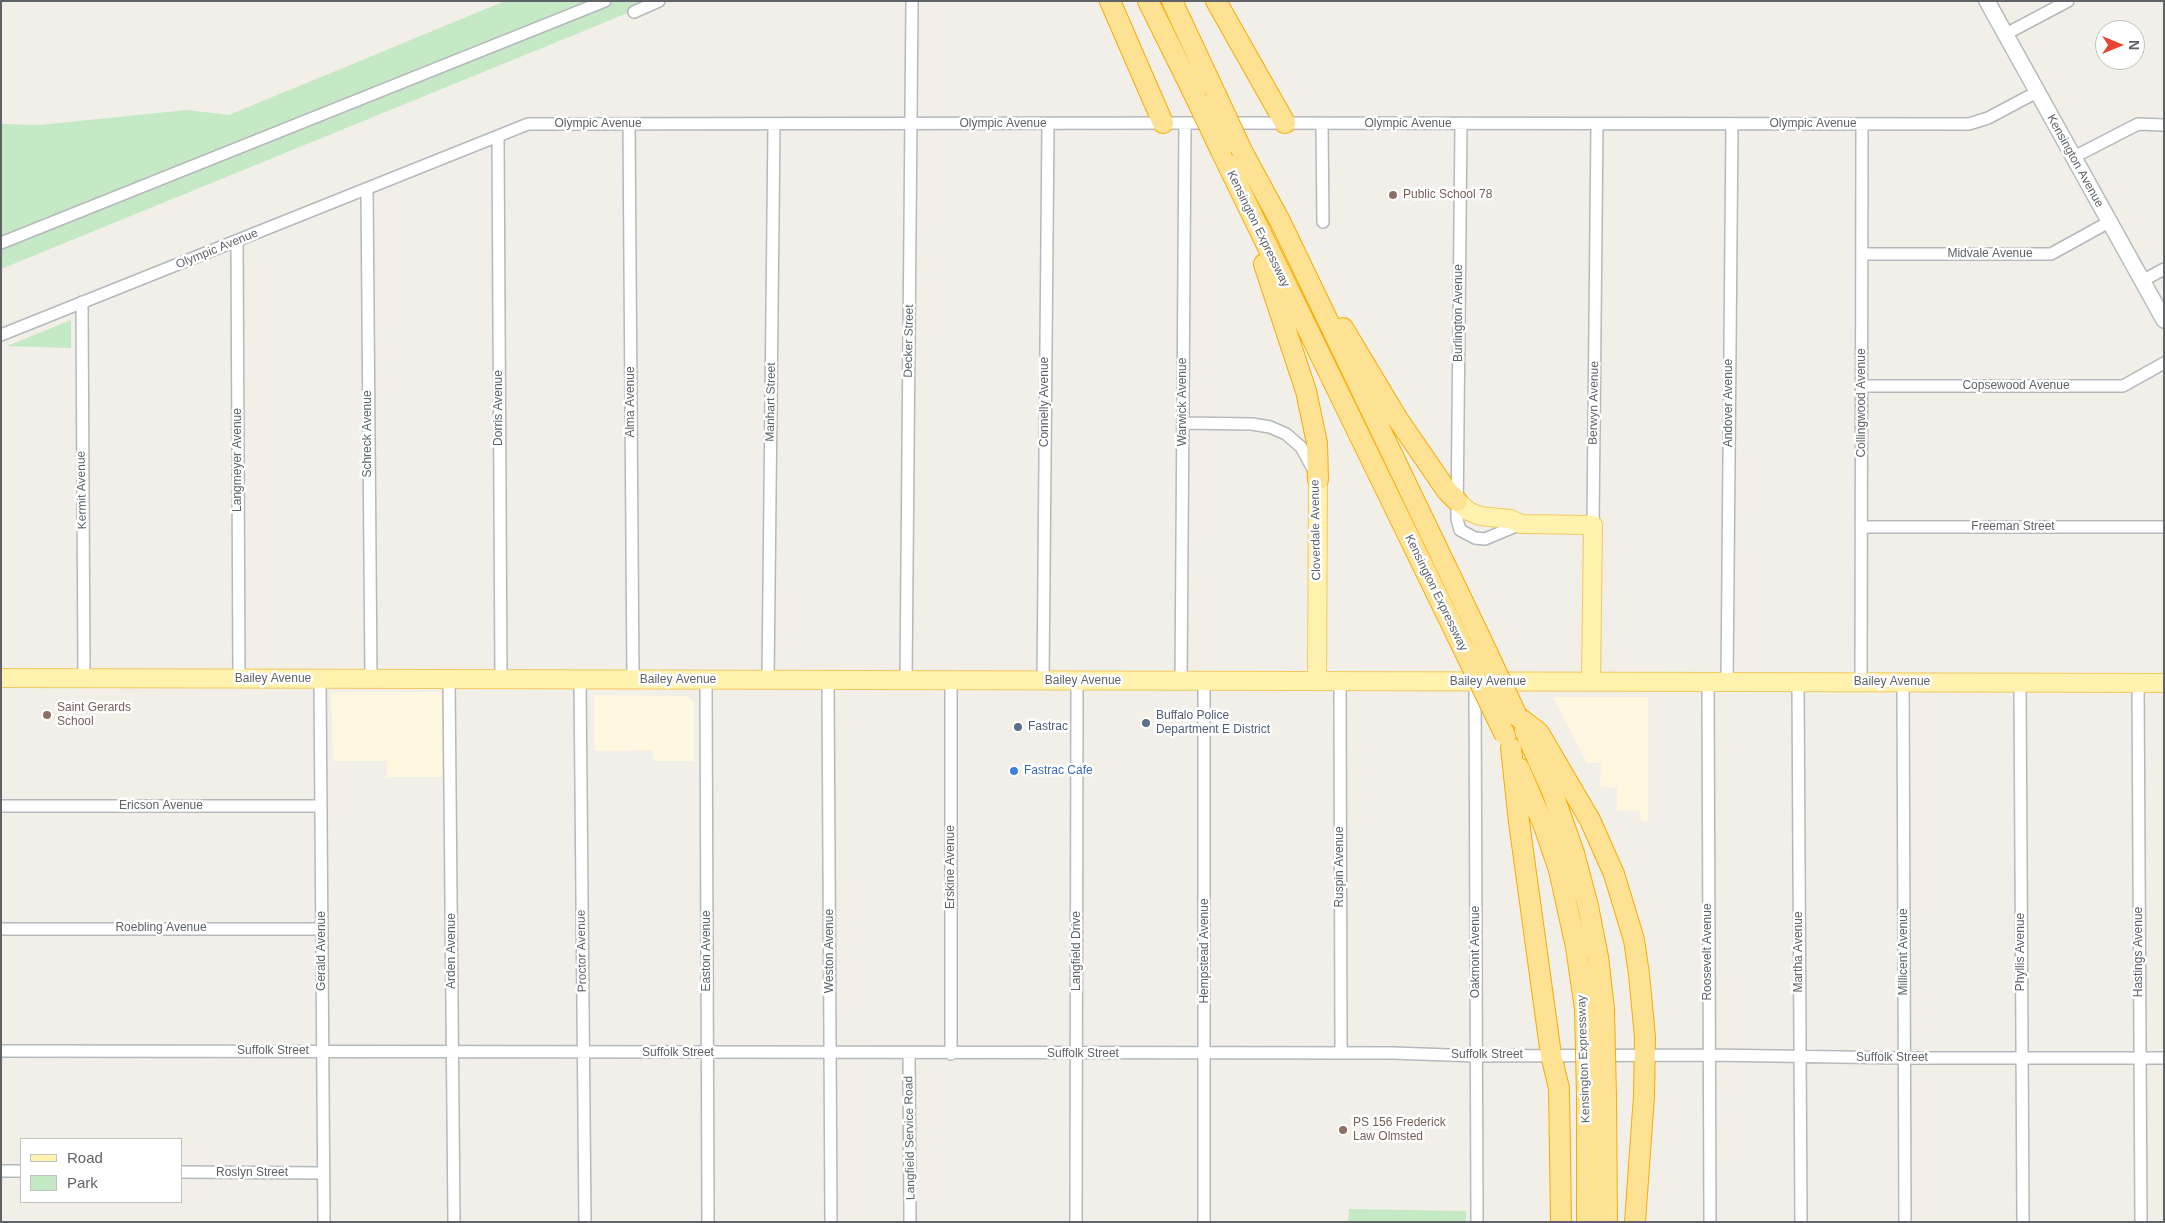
<!DOCTYPE html>
<html>
<head>
<meta charset="utf-8">
<style>
  body { margin:0 }
  #map { position:relative; width:2165px; height:1223px; overflow:hidden; background:#f1efe8; font-family:Helvetica,sans-serif }
  canvas { display:block }
  .frame { position:absolute; inset:0; border:2px solid #5f6368; pointer-events:none }
  .legend { position:absolute; left:20px; top:1138px; width:162px; height:65px; box-sizing:border-box; background:#fff; border:1px solid #bfc1c3; margin:0; padding:6px 9px; list-style:none; font-size:15px; color:#5f6368 }
  .legend li { display:flex; align-items:center; gap:10px; height:25px }
  .legend b { width:25px; border:1px solid #bfc1c3 }
  .north { position:absolute; left:2095px; top:20px; width:50px; height:50px; box-sizing:border-box; background:#fff; border:1px solid #bfc1c3; border-radius:50%; rotate:90deg; font-size:14px; font-weight:700; line-height:20px; text-align:center; color:#5f6368 }
  .north::after { content:''; display:block; margin:auto; width:18px; height:22px; background:#ea4335; clip-path:polygon(50% 0,100% 100%,50% 72%,0 100%) }
</style>
</head>
<body>
<div id="map">
<canvas width="2165" height="1223"></canvas>
<div class="frame"></div>
<ul class="legend">
<li><b style="height:6px;background:#fff2af"></b>Road</li>
<li><b style="height:14px;background:#c5e8c5"></b>Park</li>
</ul>
<div class="north">N</div>
</div>
<script>
const context = document.querySelector('canvas').getContext('2d');
context.lineJoin = 'round';
function fillPath(path, color) {
  context.fillStyle = color;
  context.fill(path, 'evenodd');
}
function toPath(rows) {
  const path = new Path2D();
  for (const r of rows) {
    path.moveTo(r[0], r[1]);
    for (let i = 2; i < r.length; i += 2) path.lineTo(r[i], r[i + 1]);
  }
  return path;
}
function stroke(path, color, width, dash) {
  context.strokeStyle = color;
  context.lineWidth = width;
  context.lineCap = dash ? 'butt' : 'round';
  context.setLineDash(dash || []);
  context.stroke(path);
}
function write(font, color, halo, rows, align = 'center') {
  context.font = font + ' Helvetica,sans-serif';
  context.lineWidth = 5;
  context.setLineDash([]);
  context.textBaseline = 'middle';
  context.strokeStyle = halo;
  context.fillStyle = color;
  for (const [text, x, y, turn = 0] of rows) {
    context.save();
    context.translate(x, y);
    context.rotate((+turn || 0) * Math.PI / 180);
    context.textAlign = isNaN(turn) ? turn : align;
    if (halo) context.strokeText(text, 0, 0);
    context.fillText(text, 0, 0);
    context.restore();
  }
}
fillPath(toPath([
  [331,692,442,692,442,777,387,777,387,761,333,761],
  [594,695,687,696,694,702,694,761,654,761,652,750,594,751],
  [1553,697,1648,697,1648,821,1641,821,1640,811,1617,810,1617,788,1600,787,1601,763,1587,763]
]), '#fef7e0');
fillPath(toPath([
  [505,1,657,1,1,269,1,124,39,125,187,110,229,115],
  [71,320,71,348,7,346],
  [1349,1209,1466,1211,1466,1222,1348,1222]
]), '#c5e8c5');
const street = toPath([
  [634,12,659,1],
  [2006,34,2068,1],
  [1227,123,1969,124,1988,118,2037,92],
  [629,124,633,680],
  [1322,124,1323,222],
  [1461,124,1457,519,1460,530,1475,538,1485,539,1521,524],
  [498,136,501,680],
  [2074,157,2138,124,2164,125],
  [367,189,371,679],
  [237,241,239,679],
  [1,243,605,1],
  [1862,254,2051,254,2109,222],
  [2142,281,2164,269],
  [82,302,84,678],
  [1,335,528,124,1211,123],
  [1862,386,2123,386,2164,363],
  [1183,423,1252,424,1270,427,1286,434,1301,447,1313,469],
  [1593,525,1597,124],
  [1861,527,2164,527],
  [320,679,324,1222],
  [449,680,454,1222],
  [580,680,585,1222],
  [706,680,708,1222],
  [768,680,774,124],
  [828,680,831,1222],
  [906,680,912,1],
  [951,681,951,1054],
  [1043,681,1048,124],
  [1181,681,1185,123],
  [1340,681,1341,1053],
  [1475,682,1477,1222],
  [1708,682,1710,1222],
  [1727,682,1732,124],
  [1798,682,1801,1222],
  [1861,682,1862,125],
  [1903,682,1905,1222],
  [2020,682,2023,1222],
  [2138,683,2141,1222],
  [1,806,321,806],
  [1,929,322,929],
  [1,1051,1393,1053,1476,1056,1709,1055,1904,1058,2164,1058],
  [909,1054,910,1222],
  [1,1171,21,1171],
  [181,1172,323,1173],
  [1076,1222,1077,681],
  [1204,1222,1204,681]
]);
const secondary = toPath([
  [1987,1,2164,320]
]);
const primary = toPath([
  [1457,501,1468,511,1480,516,1510,519,1521,524,1593,525,1591,682],
  [1,678,2164,683],
  [1317,681,1318,480]
]);
const highway = toPath([
  [1110,1,1163,123],
  [1148,1,1196,98],
  [1172,1,1216,95],
  [1216,1,1285,123],
  [1221,151,1460,642],
  [1242,151,1280,221,1479,635],
  [1264,264,1306,391,1317,443,1318,480],
  [1343,328,1397,418,1447,491,1457,501],
  [1517,716,1539,733,1590,820,1614,874,1634,940,1639,974,1645,1037,1644,1096,1635,1222],
  [1525,731,1552,791,1574,853,1588,906,1598,957,1604,1009],
  [1511,748,1519,822,1551,1055,1559,1088,1561,1222],
  [1519,768,1544,826,1559,870,1576,947,1585,1009],
  [1587,1096,1587,1222],
  [1606,1097,1607,1222]
]);
stroke(street, '#b5b8bc', 14);
stroke(secondary, '#b6babf', 18);
stroke(primary, '#f2c960', 20);
stroke(highway, '#f9ab00', 22);
stroke(street, '#fff', 11);
stroke(secondary, '#fff', 15);
stroke(primary, '#fff2af', 18);
stroke(highway, '#fde293', 20);
const highwayBridge = toPath([
  [1216,95,1242,151],
  [1196,98,1221,151],
  [1479,635,1517,716],
  [1460,642,1505,735],
  [1585,1009,1587,1096],
  [1604,1009,1606,1097]
]);
stroke(highwayBridge, '#f9ab00', 22, []);
stroke(highwayBridge, '#fde293', 20);
for (const [x, y, r, color] of [
  [1393,195,5,"#8d6e63"],
  [47,715,5,"#8d6e63"],
  [1146,723,5,"#5c6f8a"],
  [1018,727,5,"#5c6f8a"],
  [1014,771,5,"#3f7fe0"],
  [1343,1130,5,"#8d6e63"]
]) {
  const dot = new Path2D();
  dot.arc(x, y, r, 0, 2 * Math.PI);
  context.fillStyle = color;
  context.fill(dot);
  stroke(dot, '#fff', 2);
}
write('12px', '#5f6368', '#fff', [
  ["Olympic Avenue",598,124],
  ["Olympic Avenue",1003,124],
  ["Olympic Avenue",1408,124],
  ["Olympic Avenue",1813,124],
  ["Kensington Avenue",2075,161,61],
  ["Kensington Expressway",1258,229,64],
  ["Olympic Avenue",217,249,-22],
  ["Midvale Avenue",1990,254],
  ["Burlington Avenue",1459,313,-90],
  ["Decker Street",909,341,-89],
  ["Copsewood Avenue",2016,386],
  ["Alma Avenue",631,402,-90],
  ["Manhart Street",771,402,-89],
  ["Connelly Avenue",1045,402,-90],
  ["Warwick Avenue",1183,402,-90],
  ["Berwyn Avenue",1594,403,-89],
  ["Andover Avenue",1729,403,-90],
  ["Collingwood Avenue",1862,403,-90],
  ["Dorris Avenue",499,408,-90],
  ["Schreck Avenue",368,434,-90],
  ["Langmeyer Avenue",238,460,-90],
  ["Kermit Avenue",82,490,-91],
  ["Freeman Street",2013,527],
  ["Cloverdale Avenue",1316,530,-91],
  ["Kensington Expressway",1436,593,64],
  ["Bailey Avenue",273,679],
  ["Bailey Avenue",678,680],
  ["Bailey Avenue",1083,681],
  ["Bailey Avenue",1488,682],
  ["Bailey Avenue",1892,682],
  ["Ericson Avenue",161,806],
  ["Erskine Avenue",951,867,-90],
  ["Ruspin Avenue",1340,867,-90],
  ["Roebling Avenue",161,928],
  ["Gerald Avenue",322,951,-90],
  ["Arden Avenue",452,951,-90],
  ["Proctor Avenue",582,951,-91],
  ["Easton Avenue",707,951,-90],
  ["Weston Avenue",830,951,-90],
  ["Langfield Drive",1077,951,-90],
  ["Hempstead Avenue",1205,951,-90],
  ["Oakmont Avenue",1476,952,-90],
  ["Roosevelt Avenue",1708,952,-90],
  ["Martha Avenue",1799,952,-90],
  ["Millicent Avenue",1904,952,-90],
  ["Phyllis Avenue",2021,952,-90],
  ["Hastings Avenue",2139,952,-90],
  ["Suffolk Street",273,1051],
  ["Suffolk Street",678,1053],
  ["Suffolk Street",1083,1054],
  ["Suffolk Street",1487,1055],
  ["Suffolk Street",1892,1058],
  ["Kensington Expressway",1584,1059,-92],
  ["Langfield Service Road",910,1138,-91],
  ["Roslyn Street",252,1173]
]);
write('12px', '#785e54', '#fff', [
  ["Public School 78",1403,195],
  ["Saint Gerards",57,708],
  ["School",57,722],
  ["PS 156 Frederick",1353,1123],
  ["Law Olmsted",1353,1137]
], 'left');
write('12px', '#4e5e75', '#fff', [
  ["Buffalo Police",1156,716],
  ["Department E District",1156,730],
  ["Fastrac",1028,727]
], 'left');
write('12px', '#366cbe', '#fff', [
  ["Fastrac Cafe",1024,771]
], 'left');
</script>
</body>
</html>
